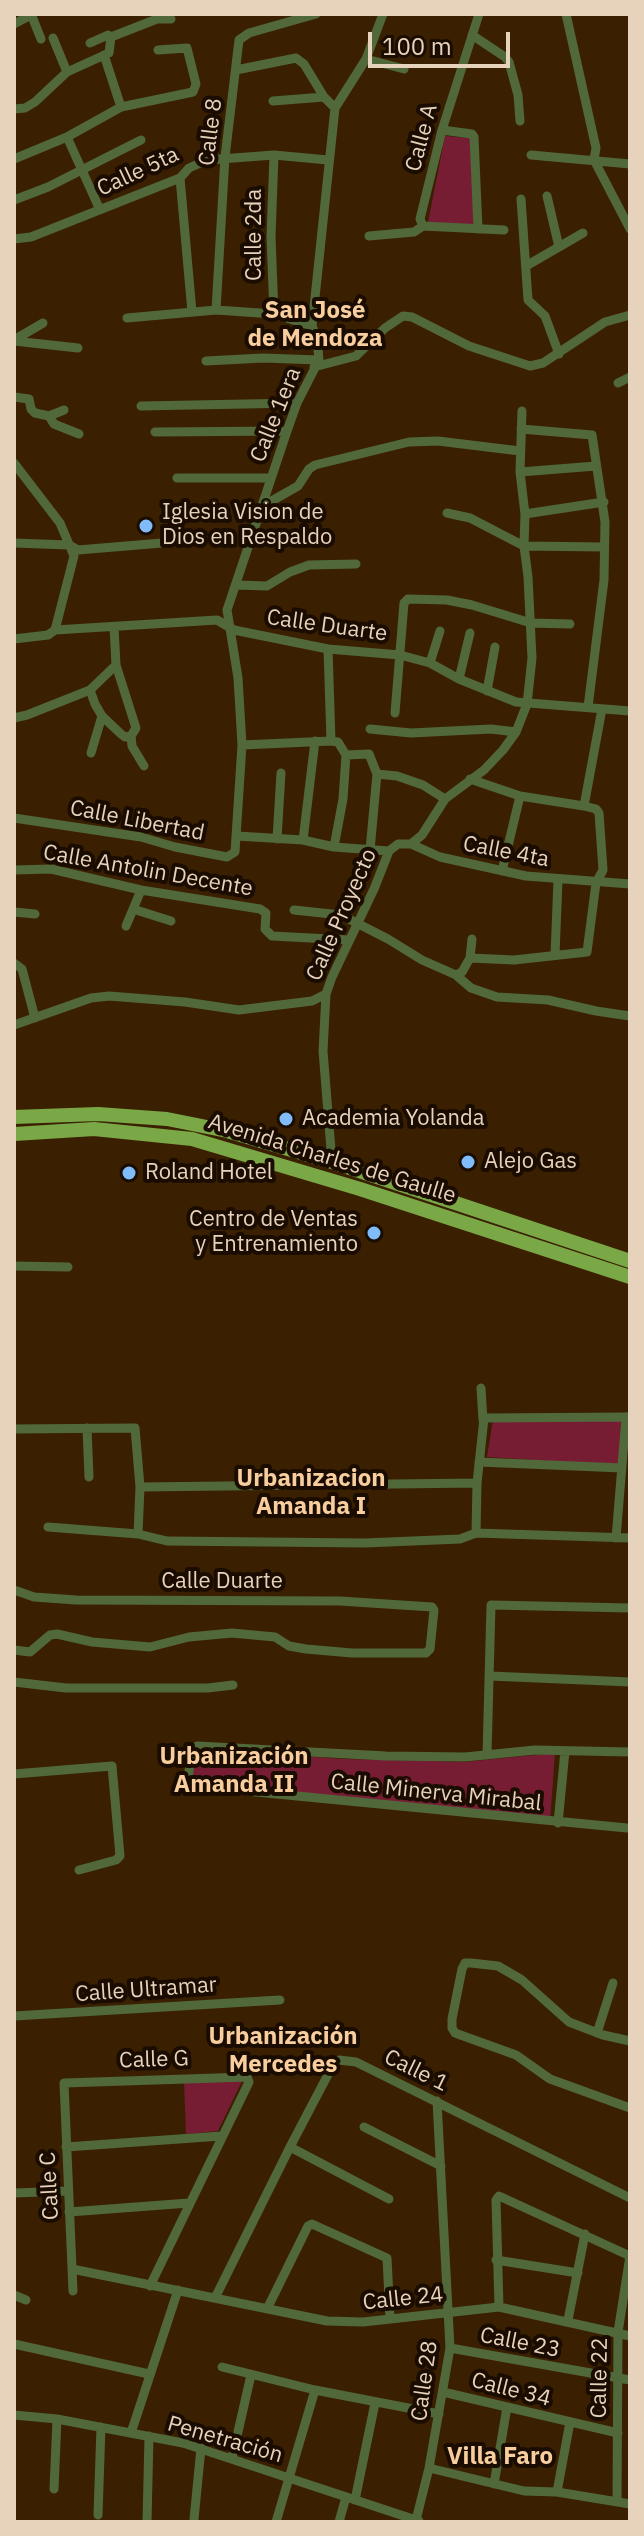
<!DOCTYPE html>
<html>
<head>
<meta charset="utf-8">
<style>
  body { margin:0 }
  #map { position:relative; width:644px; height:2536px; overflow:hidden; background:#3a2000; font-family:"IBM Plex Sans",sans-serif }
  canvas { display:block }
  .frame { position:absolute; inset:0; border:16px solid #e7d2bb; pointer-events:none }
  .scale { position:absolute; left:368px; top:32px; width:142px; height:36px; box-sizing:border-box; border:4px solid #e7d2bb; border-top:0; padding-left:10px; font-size:24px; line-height:28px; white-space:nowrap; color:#e7d2bb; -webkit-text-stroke:6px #1a0c00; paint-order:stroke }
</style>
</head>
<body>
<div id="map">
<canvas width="644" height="2536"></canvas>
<div class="frame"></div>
<div class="scale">100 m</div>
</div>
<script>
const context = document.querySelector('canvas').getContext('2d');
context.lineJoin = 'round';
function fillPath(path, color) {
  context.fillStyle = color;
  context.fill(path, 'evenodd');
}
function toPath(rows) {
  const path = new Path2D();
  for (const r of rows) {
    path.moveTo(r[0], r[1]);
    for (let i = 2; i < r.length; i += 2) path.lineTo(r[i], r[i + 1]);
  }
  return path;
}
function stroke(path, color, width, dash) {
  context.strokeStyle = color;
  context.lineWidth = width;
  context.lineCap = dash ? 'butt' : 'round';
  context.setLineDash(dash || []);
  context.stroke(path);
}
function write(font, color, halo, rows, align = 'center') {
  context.font = font + ' "IBM Plex Sans",sans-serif';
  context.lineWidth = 8;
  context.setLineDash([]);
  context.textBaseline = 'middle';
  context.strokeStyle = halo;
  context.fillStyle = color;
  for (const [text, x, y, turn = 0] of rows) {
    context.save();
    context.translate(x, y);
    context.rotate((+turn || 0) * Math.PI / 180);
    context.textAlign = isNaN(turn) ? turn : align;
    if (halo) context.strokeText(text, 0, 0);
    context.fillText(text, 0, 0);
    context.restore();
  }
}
fillPath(toPath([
  [445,136,470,138,474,225,428,222],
  [493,1420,621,1420,618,1465,487,1457],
  [196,1749,344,1759,465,1762,555,1753,550,1821,191,1782],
  [243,2079,218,2131,186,2134,184,2080]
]), '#771d33');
stroke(toPath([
  [31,14,41,39],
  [566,14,596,148,594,160,630,229],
  [14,24,31,15],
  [472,35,505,57,509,62,518,95,520,121],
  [53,38,67,72],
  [90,43,108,35,111,37],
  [104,55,121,107],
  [366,59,404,69],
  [236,70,296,58,304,64,324,97,335,108],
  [273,101,324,97],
  [14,109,25,108,35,102,67,72,109,53,111,37,157,19,171,19],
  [442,130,472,134,474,137,478,229],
  [67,137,100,210],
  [531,155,630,164],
  [14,159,67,137,121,107,193,92,196,84,187,48,158,50],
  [180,178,192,312],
  [547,196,559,247],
  [521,199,528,300,545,316,559,354],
  [14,200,48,187,141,140],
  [423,226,420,219,442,130,479,14],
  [369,236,414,232,423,226,504,230],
  [14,239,31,237,180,178,189,168,207,160,274,155,328,160],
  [526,266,583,233],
  [216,310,225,157,239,40,249,33,316,14],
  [274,314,271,237,274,155],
  [127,318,216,310,274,314,312,326],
  [14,340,43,323],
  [14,341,78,348],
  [206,361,263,358,319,360],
  [314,367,356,356,385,328,403,316,412,317,469,346,530,366,543,363,605,322,630,315],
  [618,383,630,377],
  [14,397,29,399,31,409,35,413,49,416,64,410],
  [141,406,297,403],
  [49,416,54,424,79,434],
  [521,429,592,435,605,522,604,580,588,707],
  [155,432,287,431],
  [14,463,60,523,74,556,55,630],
  [520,472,596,466],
  [177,478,270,478],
  [261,507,298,486,309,469,315,465,409,442,438,441,520,451],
  [447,513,470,518,524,546,604,547],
  [525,514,604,502],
  [14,543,69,545,78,550,186,541],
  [237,585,267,586,290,572,309,565,356,564],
  [14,639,48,635,55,630,217,620,234,630,328,649,400,655,430,663,459,679,516,702,630,711],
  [328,649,331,741,338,742,346,755],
  [430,663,440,631],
  [459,679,470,633],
  [90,690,95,704,102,716,121,734,125,737,131,736,136,728,116,665,114,627],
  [487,691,495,647],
  [395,713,404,603,408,599,447,600,472,605,531,623,570,624],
  [14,718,27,715,90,690,116,665],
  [370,729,411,733,491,729,516,732],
  [131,736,132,746,144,766],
  [242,745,331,741],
  [91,753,102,716],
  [377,774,397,776,423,785,445,799],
  [470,779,520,796,584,806],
  [14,818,141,837,175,847,227,857,235,852,242,745,238,678,227,610,287,431,297,403,319,360,317,338,312,326,335,108,366,59,383,14],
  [237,836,303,840,334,847,389,851],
  [277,839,281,773],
  [303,840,315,741],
  [411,844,440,857,526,876,630,884],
  [334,847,343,799,346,755,369,754,377,774,370,850],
  [14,870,51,869,141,890,260,909,266,913,265,929,272,936,349,940],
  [502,871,520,796],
  [133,909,171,921],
  [294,910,341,915,388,939,422,960,456,975,471,988,497,997,548,1000,596,1011,630,1016],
  [14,912,35,914],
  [126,926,141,890],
  [555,955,558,880],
  [470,958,472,939],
  [14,963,22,969,35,1018],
  [456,975,462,972,470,958,514,960,587,952,596,883,603,870,599,813,596,809,584,806,602,709],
  [14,1025,91,998,109,996,185,1002,239,1010,312,1001,326,994],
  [332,1162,323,1051,326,994,332,977,374,889,389,851,398,844,411,844,422,835,445,799,484,770,503,750,516,732,527,704,532,658,528,577,524,546,525,514,520,472,522,411],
  [14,1266,68,1267],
  [481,1388,483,1420],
  [87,1428,89,1477],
  [14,1429,135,1428,140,1487,138,1534],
  [479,1462,622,1468],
  [140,1487,477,1483],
  [48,1527,138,1534,167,1541,365,1543,460,1539,476,1533,630,1538],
  [476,1533,477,1483,484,1418,630,1417],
  [616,1538,626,1417],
  [14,1590,34,1597,76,1600,340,1601,432,1607,434,1610,430,1649,426,1653,352,1653,306,1649,289,1646,275,1637,232,1633,189,1637,150,1647,92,1642,57,1634,50,1635,30,1652,14,1650],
  [490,1676,630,1682],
  [14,1682,66,1688,208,1688,233,1685],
  [487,1755,491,1605,630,1608],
  [14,1774,112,1766,120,1856,116,1860,79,1870],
  [558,1823,565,1751],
  [627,1828,194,1786,188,1779,192,1749,197,1746,386,1756,465,1757,535,1750,630,1752],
  [14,2016,280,2000],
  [597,2033,613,1983],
  [630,2041,603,2035,569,2022,522,1980,498,1966,471,1963,465,1963,462,1969,452,2019,452,2028,455,2033,516,2055,550,2079,630,2108],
  [364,2127,441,2166],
  [66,2147,221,2136],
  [290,2147,389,2199],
  [14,2193,68,2191],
  [69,2212,189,2203],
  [496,2260,578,2273],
  [72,2269,327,2321,363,2322,499,2307,630,2336],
  [73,2291,64,2083,247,2077,249,2082,150,2286],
  [14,2295,26,2300],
  [215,2298,290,2147,333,2065,339,2060,356,2062,630,2198],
  [499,2307,496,2200,499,2196,630,2256],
  [267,2309,308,2226,312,2224,387,2258,390,2318],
  [568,2320,585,2234],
  [14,2344,149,2374],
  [450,2348,630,2380],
  [222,2367,315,2390,439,2414],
  [443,2392,618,2433],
  [14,2415,57,2419,183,2443,419,2521],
  [131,2433,178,2290],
  [232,2458,251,2375],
  [429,2468,524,2491,557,2492,630,2504],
  [494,2484,507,2407],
  [54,2489,57,2419],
  [557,2492,570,2422],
  [355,2500,375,2403],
  [617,2502,618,2332,630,2256],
  [98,2515,101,2427],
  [194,2519,201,2448],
  [416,2520,429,2468,450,2348,437,2101],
  [147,2522,149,2436],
  [276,2522,315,2390],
  [339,2522,346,2497]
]), '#51683b', 9);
stroke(toPath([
  [14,1117,98,1114,167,1119,227,1131,332,1162,630,1261],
  [14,1134,94,1129,192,1139,360,1189,630,1277]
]), '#7aa846', 14);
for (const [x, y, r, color] of [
  [146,526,8,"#81bcfa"],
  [286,1119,8,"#81bcfa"],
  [468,1162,8,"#81bcfa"],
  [129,1173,8,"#81bcfa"],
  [374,1233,8,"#81bcfa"]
]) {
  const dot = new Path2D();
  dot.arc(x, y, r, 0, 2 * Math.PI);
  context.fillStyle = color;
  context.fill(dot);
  stroke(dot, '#1a0c00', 3);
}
write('22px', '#e7d2bb', '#1a0c00', [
  ["Calle 8",211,132,-83],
  ["Calle A",422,138,-75],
  ["Calle 5ta",138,172,-25],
  ["Calle 2da",255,235,-90],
  ["Calle 1era",276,415,-68],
  ["Calle Duarte",327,626,8],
  ["Calle Libertad",137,821,11],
  ["Calle 4ta",506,852,11],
  ["Calle Antolin Decente",148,871,10],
  ["Calle Proyecto",342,915,-66],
  ["Avenida Charles de Gaulle",332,1159,17],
  ["Calle Duarte",222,1582],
  ["Calle Minerva Mirabal",436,1793,6],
  ["Calle Ultramar",146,1990,-4],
  ["Calle G",154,2060,-2],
  ["Calle 1",416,2071,26],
  ["Calle C",50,2186,-93],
  ["Calle 24",403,2299,-6],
  ["Calle 23",520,2343,11],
  ["Calle 22",600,2378,-89],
  ["Calle 28",425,2381,-82],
  ["Calle 34",511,2390,14],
  ["Penetración",225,2440,16]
]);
write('22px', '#e7d2bb', '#1a0c00', [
  ["Iglesia Vision de",162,513],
  ["Dios en Respaldo",162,538],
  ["Academia Yolanda",302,1119],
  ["Alejo Gas",484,1162],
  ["Roland Hotel",145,1173],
  ["Centro de Ventas",358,1220,"right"],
  ["y Entrenamiento",358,1245,"right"]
], 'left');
write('bold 24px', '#f8ce9e', '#1a0c00', [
  ["San José",315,311],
  ["de Mendoza",315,339],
  ["Urbanizacion",311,1479],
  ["Amanda I",311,1507],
  ["Urbanización",234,1757],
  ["Amanda II",234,1785],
  ["Urbanización",283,2037],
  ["Mercedes",283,2065],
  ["Villa Faro",500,2457]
]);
</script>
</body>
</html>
